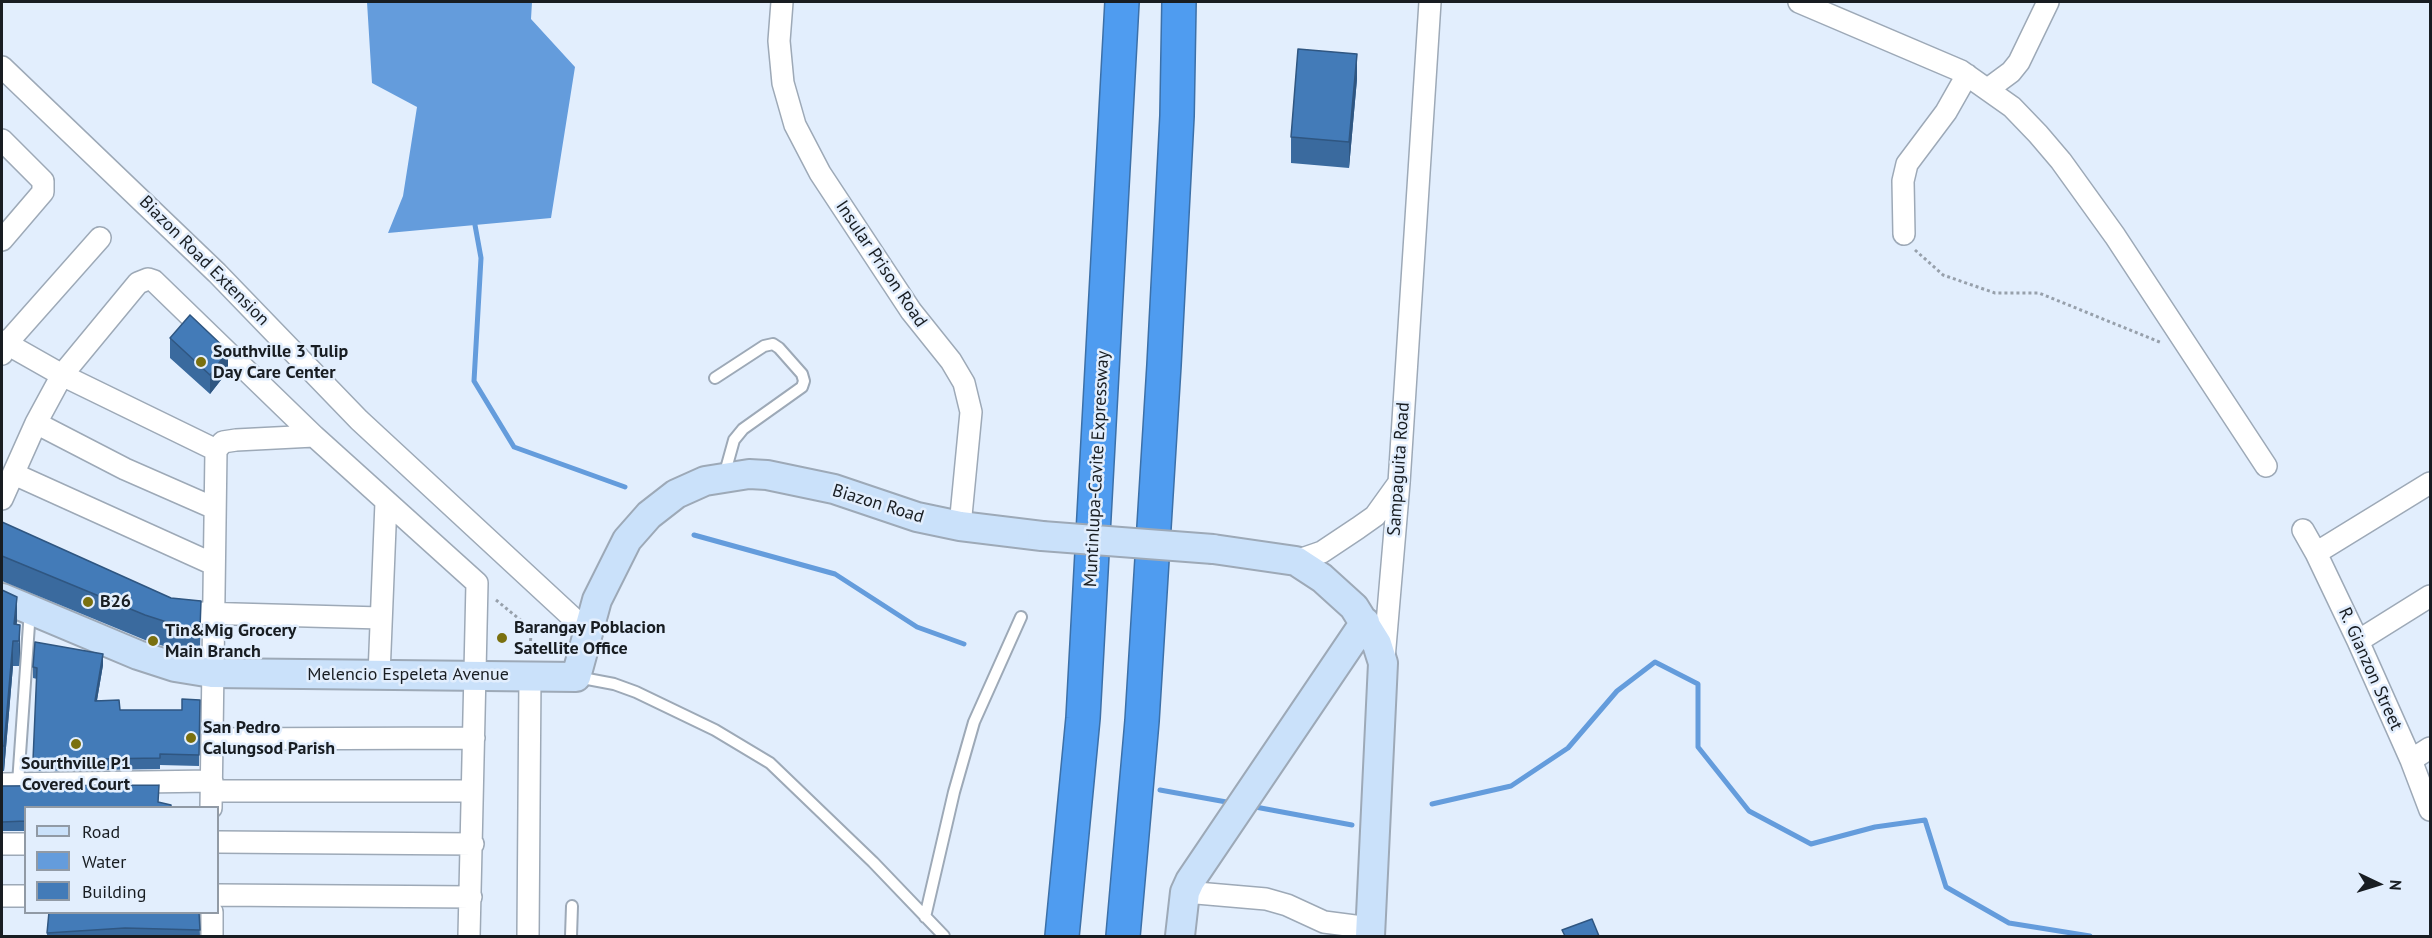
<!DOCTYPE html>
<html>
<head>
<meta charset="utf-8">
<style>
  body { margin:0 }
  #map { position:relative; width:2432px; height:938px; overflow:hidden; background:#e2eefd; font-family:"PT Sans",sans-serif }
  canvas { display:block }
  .frame { position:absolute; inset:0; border:3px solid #181d22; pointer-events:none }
  .legend { position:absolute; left:24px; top:806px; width:195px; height:108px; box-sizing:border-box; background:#e2eefd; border:2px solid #919aa5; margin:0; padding:8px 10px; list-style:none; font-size:18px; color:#181d22 }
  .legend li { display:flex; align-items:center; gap:12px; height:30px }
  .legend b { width:30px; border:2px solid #919aa5 }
  .north { position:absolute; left:2348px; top:854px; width:60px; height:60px; -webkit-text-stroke:4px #e2eefd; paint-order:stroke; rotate:94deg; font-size:16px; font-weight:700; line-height:24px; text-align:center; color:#181d22 }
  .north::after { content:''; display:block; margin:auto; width:21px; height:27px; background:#181d22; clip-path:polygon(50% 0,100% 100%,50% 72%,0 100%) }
</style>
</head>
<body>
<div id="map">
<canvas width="2432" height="938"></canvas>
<div class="frame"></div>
<ul class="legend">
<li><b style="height:8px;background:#cae1fa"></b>Road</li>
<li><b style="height:16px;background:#649cdc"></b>Water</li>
<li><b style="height:16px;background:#437bb8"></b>Building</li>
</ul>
<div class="north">N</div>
</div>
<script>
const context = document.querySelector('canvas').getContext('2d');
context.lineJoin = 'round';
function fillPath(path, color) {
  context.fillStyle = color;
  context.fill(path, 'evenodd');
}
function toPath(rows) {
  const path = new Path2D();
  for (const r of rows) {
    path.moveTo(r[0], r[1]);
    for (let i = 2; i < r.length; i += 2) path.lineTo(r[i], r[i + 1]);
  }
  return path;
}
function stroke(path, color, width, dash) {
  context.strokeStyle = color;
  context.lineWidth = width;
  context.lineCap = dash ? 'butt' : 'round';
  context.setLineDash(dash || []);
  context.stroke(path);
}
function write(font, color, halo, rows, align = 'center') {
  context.font = font + ' "PT Sans",sans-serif';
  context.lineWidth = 5;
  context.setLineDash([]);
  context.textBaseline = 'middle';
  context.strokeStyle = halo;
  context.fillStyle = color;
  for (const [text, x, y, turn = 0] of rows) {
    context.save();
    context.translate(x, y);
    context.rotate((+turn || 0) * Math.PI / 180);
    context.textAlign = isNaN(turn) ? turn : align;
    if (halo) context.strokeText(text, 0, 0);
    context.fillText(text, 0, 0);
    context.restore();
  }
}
fillPath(toPath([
  [367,2,532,2,531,19,575,67,551,218,388,233,403,196,417,107,372,83]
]), '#649cdc');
stroke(toPath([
  [475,225,481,258,474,381,514,447,625,487],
  [694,535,835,574,917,627,964,644],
  [1160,790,1232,803],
  [1432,804,1511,786,1568,748,1617,691,1655,662,1698,684,1698,747,1749,811,1811,844,1875,827,1925,820,1946,887,2009,923,2090,936],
  [1250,806,1352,825]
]), '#649cdc', 5);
const lane = toPath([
  [715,378,764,346,773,344,779,348,802,374,804,381,802,387,743,429,734,440,724,476],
  [577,677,614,684,636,692,715,730,770,763,873,862,944,936],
  [18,783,30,610],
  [925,917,954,792,974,722,1021,617],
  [571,936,572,906]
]);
const street = toPath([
  [782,2,779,41,783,83,795,125,820,173,911,311,951,361,964,383,971,412,960,526],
  [1799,2,1961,71,2012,107,2038,134,2061,161,2115,236,2266,466],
  [2,67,217,273,359,420,587,631],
  [1988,89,2011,72,2019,62,2048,2],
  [2,140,43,181,43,192,2,240],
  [1904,234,1903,181,1907,164,1946,112,1967,75],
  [2,341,62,375,216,450],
  [2,354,6,344,100,238],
  [36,423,125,469,214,508],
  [14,474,213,564],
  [2,499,36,423,62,375,138,283,148,279,154,281,314,436,477,583,469,936],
  [2303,530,2316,553,2358,641,2411,760,2430,810],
  [2316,553,2430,483],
  [1296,561,1322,552,1358,528,1375,516,1398,484],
  [198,613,381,618],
  [2358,641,2430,596],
  [1384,659,1399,483,1430,2],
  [379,675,386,502],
  [212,739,474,738],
  [2411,760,2430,748],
  [2,784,212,781],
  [212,791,472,791],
  [211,808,216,450,223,442,236,440,314,436],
  [218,842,473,844],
  [2,844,26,844],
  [1185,892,1266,899,1287,905,1324,922,1370,928],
  [218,895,471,897],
  [2,896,26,896],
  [212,936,212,912],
  [528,936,530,675]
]);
const secondary = toPath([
  [1213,549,1296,561,1322,578,1354,607,1377,644,1383,663,1370,936],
  [2,598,138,655,175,667,212,673,576,677,597,600,627,540,649,515,676,494,705,481,749,474,767,475,834,489,917,517,960,526,1042,536],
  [1180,936,1185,892,1190,881,1365,622]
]);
const highway = toPath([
  [1062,936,1083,718,1122,2],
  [1123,936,1142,721,1164,365,1177,116,1179,2]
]);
stroke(lane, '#9da9b7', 14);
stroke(street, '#9da9b7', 24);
stroke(secondary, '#9da9b7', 32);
stroke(highway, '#3c70a8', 36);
stroke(toPath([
  [1915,250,1943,275,1995,293,2039,293,2162,343],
  [496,600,529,627,531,632,530,653]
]), '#97a0ab', 3, [3, 3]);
stroke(lane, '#fff', 10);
stroke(street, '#fff', 21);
stroke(secondary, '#cae1fa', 28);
stroke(highway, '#4f9cf0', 33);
const secondaryBridge = toPath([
  [1042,536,1213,549]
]);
stroke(secondaryBridge, '#9da9b7', 32, []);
stroke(secondaryBridge, '#cae1fa', 28);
fillPath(toPath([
  [1357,79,1349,168,1291,163,1291,137],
  [170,338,228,371,210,394,170,358],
  [2,522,171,598,201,601,200,654,179,651,145,640,2,581],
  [2,590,16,624,20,650,19,666,13,666,4,771,2,771],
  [103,665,97,700,120,710,182,710,200,700,199,766,160,765,160,769,33,771,37,679,33,678,33,667],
  [2,786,26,807,26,831,2,831],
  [199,912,200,936,47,936,47,933,148,913]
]), '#3a6a9e');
fillPath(toPath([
  [1357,54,1357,79,1349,168,1349,142],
  [228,351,228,371,210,394,210,375],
  [17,597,17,622,15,641,14,624],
  [20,625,20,650,19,666,19,641],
  [13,641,13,666,4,771,4,746],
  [103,654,103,665,95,712,95,701]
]), '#2f5681');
const building = toPath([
  [1298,49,1357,54,1349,142,1291,137,1298,49],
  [190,315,228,351,210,375,170,338,190,315],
  [2,522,171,598,201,601,200,629,179,626,145,615,2,556,2,522],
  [2,590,17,597,14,624,20,625,19,641,13,641,4,746,2,746,2,590],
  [35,642,103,654,95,701,119,700,120,710,182,710,182,699,200,700,199,755,160,754,160,758,33,760,37,668,33,667,35,642],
  [159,785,158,802,171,805,171,807,26,807,26,821,2,822,2,786,159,785],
  [49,912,148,913,199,912,200,930,125,928,47,933,49,912],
  [1592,919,1599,936,1565,936,1562,930,1592,919]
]);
fillPath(building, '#437bb8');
stroke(building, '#2f5681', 1.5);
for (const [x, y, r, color] of [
  [201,362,6,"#7a700f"],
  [88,602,6,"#7a700f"],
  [502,638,6,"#7a700f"],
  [153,641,6,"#7a700f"],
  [191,738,6,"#7a700f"],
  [76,744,6,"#7a700f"]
]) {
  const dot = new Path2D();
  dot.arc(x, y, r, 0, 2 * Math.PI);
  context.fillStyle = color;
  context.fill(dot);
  stroke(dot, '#e2eefd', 2);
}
write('18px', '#181d22', '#e2eefd', [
  ["Biazon Road Extension",204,261,45],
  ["Insular Prison Road",881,264,56],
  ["Muntinlupa-Cavite Expressway",1097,469,-87],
  ["Sampaguita Road",1399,469,-86],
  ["Biazon Road",878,504,17],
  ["R. Gianzon Street",2370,669,66],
  ["Melencio Espeleta Avenue",408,675]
]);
write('bold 18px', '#181d22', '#e2eefd', [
  ["Southville 3 Tulip",213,352],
  ["Day Care Center",213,373],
  ["B26",100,602],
  ["Barangay Poblacion",514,628],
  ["Satellite Office",514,649],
  ["Tin&Mig Grocery",165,631],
  ["Main Branch",165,652],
  ["San Pedro",203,728],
  ["Calungsod Parish",203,749],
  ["Sourthville P1",76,764,"center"],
  ["Covered Court",76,785,"center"]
], 'left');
</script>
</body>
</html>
